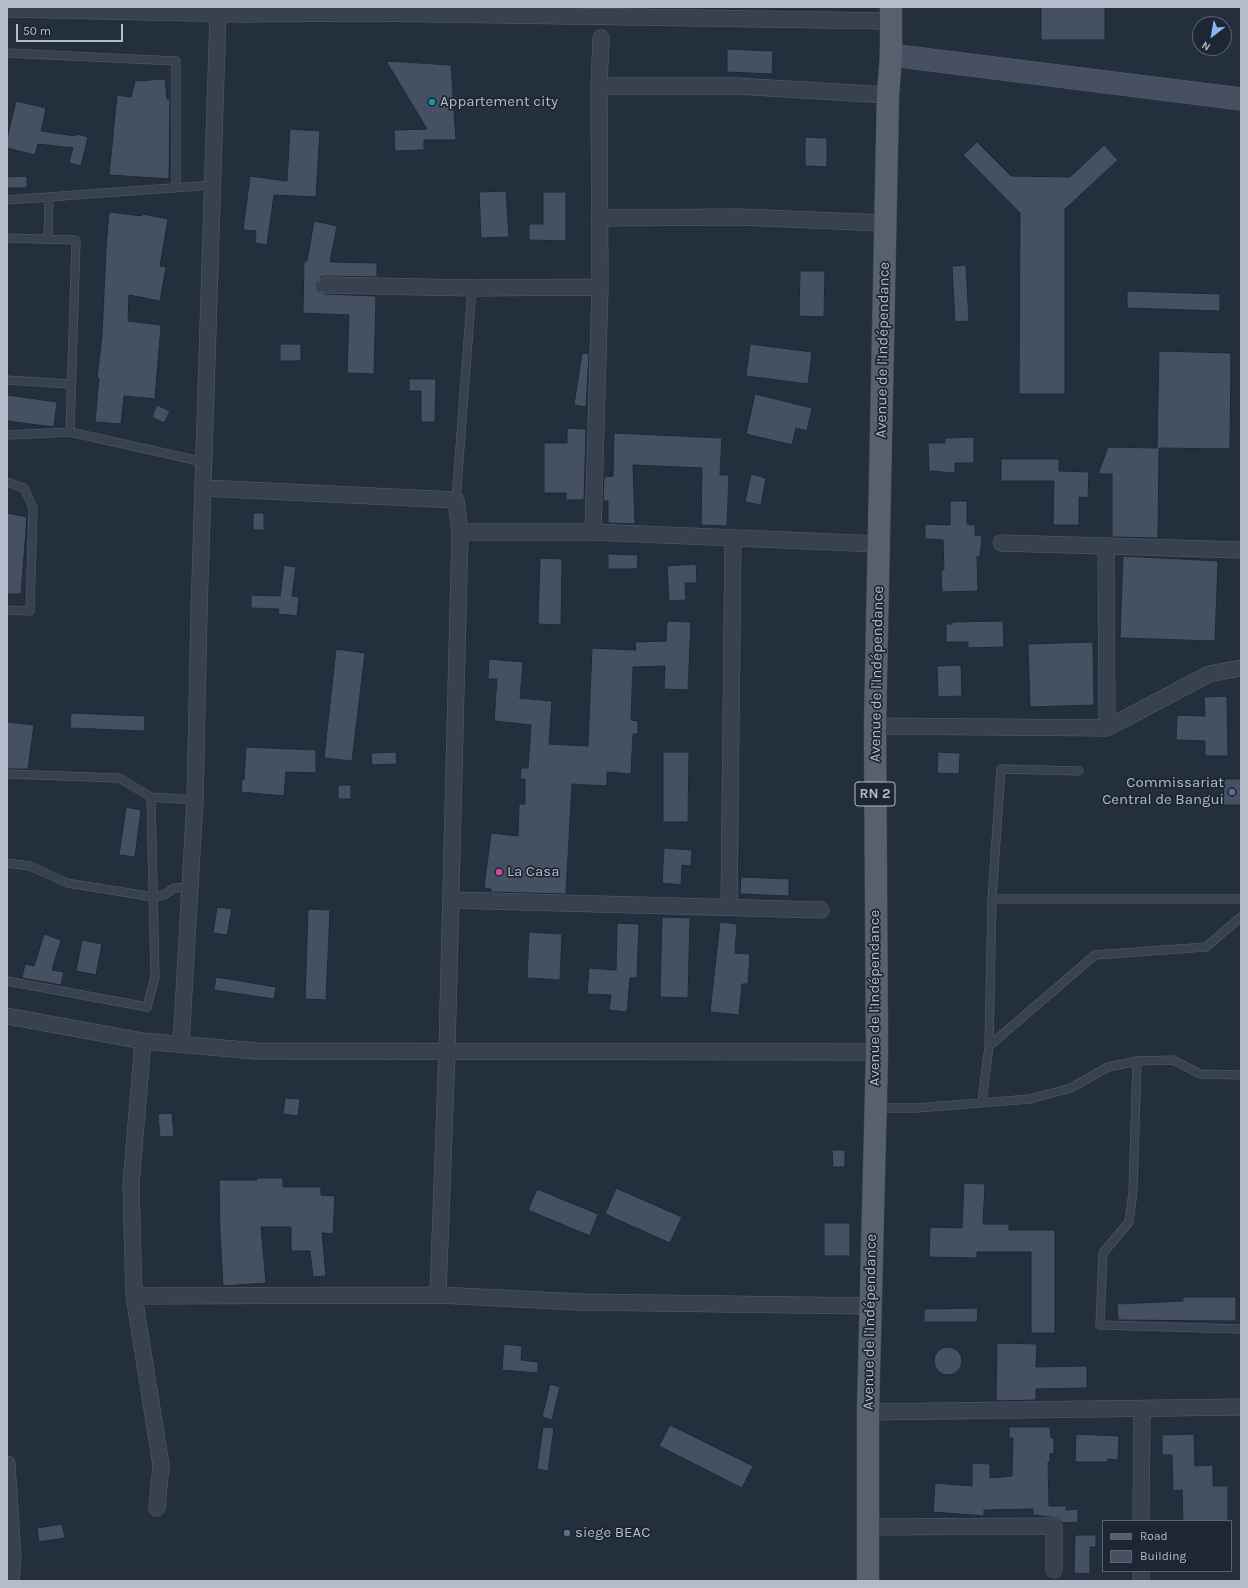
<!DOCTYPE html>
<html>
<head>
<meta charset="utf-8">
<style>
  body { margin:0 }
  #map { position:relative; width:1248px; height:1588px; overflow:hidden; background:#242f3e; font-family:Karla,sans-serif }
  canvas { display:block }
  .frame { position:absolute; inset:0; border:8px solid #b4bcc9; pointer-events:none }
  .legend { position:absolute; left:1102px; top:1520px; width:130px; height:52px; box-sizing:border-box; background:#1d2633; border:1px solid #59626f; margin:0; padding:5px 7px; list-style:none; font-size:12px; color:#b4bcc9 }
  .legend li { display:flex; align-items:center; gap:8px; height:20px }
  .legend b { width:20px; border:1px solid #59626f }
  .north { position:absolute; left:1192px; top:16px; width:40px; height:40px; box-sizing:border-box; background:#1d2633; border:1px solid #59626f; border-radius:50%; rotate:211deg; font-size:11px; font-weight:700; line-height:16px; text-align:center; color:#b4bcc9 }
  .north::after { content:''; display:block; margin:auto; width:14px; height:18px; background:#8ab4f8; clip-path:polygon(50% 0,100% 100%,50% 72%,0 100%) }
  .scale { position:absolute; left:16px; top:24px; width:107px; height:18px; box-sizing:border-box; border:2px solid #b4bcc9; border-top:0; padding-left:5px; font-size:12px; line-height:14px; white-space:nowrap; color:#b4bcc9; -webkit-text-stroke:3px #1d2633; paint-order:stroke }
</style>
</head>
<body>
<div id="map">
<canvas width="1248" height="1588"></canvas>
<div class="frame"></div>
<ul class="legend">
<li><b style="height:5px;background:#56606e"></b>Road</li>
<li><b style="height:11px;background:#455162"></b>Building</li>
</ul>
<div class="north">N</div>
<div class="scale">50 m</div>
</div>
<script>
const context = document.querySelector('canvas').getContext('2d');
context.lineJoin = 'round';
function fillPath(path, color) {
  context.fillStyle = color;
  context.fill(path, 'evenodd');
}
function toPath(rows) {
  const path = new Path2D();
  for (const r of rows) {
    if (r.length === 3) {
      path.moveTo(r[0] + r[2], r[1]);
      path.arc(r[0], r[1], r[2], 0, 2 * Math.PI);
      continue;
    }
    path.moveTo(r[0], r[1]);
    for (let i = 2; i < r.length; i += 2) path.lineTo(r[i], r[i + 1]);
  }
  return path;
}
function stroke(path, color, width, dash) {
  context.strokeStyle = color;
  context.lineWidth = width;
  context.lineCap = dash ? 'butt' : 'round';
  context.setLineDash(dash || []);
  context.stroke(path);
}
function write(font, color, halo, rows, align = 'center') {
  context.font = font + ' Karla,sans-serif';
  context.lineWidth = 3.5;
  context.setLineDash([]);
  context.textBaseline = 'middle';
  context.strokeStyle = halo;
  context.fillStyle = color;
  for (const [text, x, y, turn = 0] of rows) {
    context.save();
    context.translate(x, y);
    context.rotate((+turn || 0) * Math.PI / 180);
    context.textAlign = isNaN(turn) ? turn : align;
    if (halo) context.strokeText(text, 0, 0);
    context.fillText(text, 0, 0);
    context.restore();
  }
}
const building = toPath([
  [1041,7,1105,7,1105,40,1041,40,1041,7],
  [727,49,773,51,772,74,727,72,727,49],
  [386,61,451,65,456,140,424,140,424,150,395,151,394,130,427,129,386,61],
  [165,79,167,99,170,99,169,179,109,175,117,95,131,97,135,81,165,79],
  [16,101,46,108,41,131,76,136,76,134,88,137,81,166,69,163,73,148,38,144,35,155,7,148,7,139,16,101],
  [290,129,320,131,316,197,274,195,267,245,255,243,256,231,243,230,250,176,287,181,290,129],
  [805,137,827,138,827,167,805,166,805,137],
  [977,142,1011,176,1070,177,1104,145,1118,160,1065,209,1065,394,1019,394,1020,213,963,155,977,142],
  [27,176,27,188,7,188,7,177,27,176],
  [506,191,509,237,481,238,479,192,506,191],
  [543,192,566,192,566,241,529,240,529,224,543,224,543,192],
  [109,212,142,216,142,214,168,219,160,266,166,267,160,301,129,295,128,321,161,325,155,399,124,396,121,424,95,422,99,378,97,378,102,336,106,248,109,212],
  [314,221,337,226,330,262,377,263,377,277,326,276,321,277,317,284,318,290,325,294,376,296,374,374,347,373,349,315,303,313,304,261,307,261,314,221],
  [966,265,969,321,955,322,952,266,966,265],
  [800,271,825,271,824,317,799,316,800,271],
  [1127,291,1220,294,1220,311,1127,308,1127,291],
  [280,344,301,344,301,361,280,361,280,344],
  [750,344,812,352,808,384,746,376,750,344],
  [1159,351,1231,353,1230,449,1159,448,1158,538,1112,537,1112,474,1098,474,1108,447,1157,448,1159,351],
  [582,353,589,354,586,407,574,405,582,353],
  [409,379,436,379,435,422,421,422,421,391,409,391,409,379],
  [755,394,812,408,807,431,796,428,792,445,746,434,755,394],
  [7,395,57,402,54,427,7,421,7,395],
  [157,405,170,411,164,423,152,417,157,405],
  [567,428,586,429,584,500,566,500,566,493,544,493,544,443,567,443,567,428],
  [614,433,722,438,720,475,729,475,727,526,701,525,702,468,633,465,635,524,608,523,608,501,603,501,604,477,613,476,614,433],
  [974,437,974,463,955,463,955,473,929,471,928,443,945,443,945,438,974,437],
  [1001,459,1059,459,1059,471,1089,472,1088,498,1079,497,1079,525,1053,525,1054,481,1001,481,1001,459],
  [751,474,766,478,761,505,745,502,751,474],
  [950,501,967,501,967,524,975,525,975,535,982,536,980,557,977,557,978,591,942,592,941,570,944,570,943,540,925,539,925,524,950,525,950,501],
  [7,513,27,517,21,594,7,594,7,513],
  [253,513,264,513,264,530,253,530,253,513],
  [608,554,638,555,637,569,608,569,608,554],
  [1123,556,1218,561,1215,641,1120,638,1123,556],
  [540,558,562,559,561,625,538,624,540,558],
  [696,564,697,583,685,583,686,600,669,601,667,566,696,564],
  [284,565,296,567,292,596,299,597,297,616,278,614,279,609,251,608,251,595,280,596,284,565],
  [667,621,691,622,688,690,664,689,665,666,633,667,631,720,638,721,638,734,633,734,631,774,607,772,607,786,572,784,566,894,491,892,491,889,484,888,491,833,518,836,519,804,525,804,525,779,520,779,521,768,528,768,531,725,494,721,497,679,488,679,489,659,523,662,520,698,552,701,549,744,588,746,592,648,636,650,635,642,666,641,667,621],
  [1003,621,1004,647,968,648,968,642,946,642,946,624,952,624,952,622,1003,621],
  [1093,642,1094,705,1030,707,1028,644,1093,642],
  [336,649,365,653,352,761,324,758,336,649],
  [961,665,962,696,938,697,937,666,961,665],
  [1227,696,1228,756,1205,756,1205,741,1176,740,1177,715,1205,716,1204,697,1227,696],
  [71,713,145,716,144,731,70,728,71,713],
  [7,722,34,725,28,769,7,769,7,722],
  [246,747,316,750,316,773,286,772,284,796,241,792,242,779,244,780,246,747],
  [396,752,397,764,372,765,371,753,396,752],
  [663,752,689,752,688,822,663,822,663,752],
  [938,752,960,753,959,774,937,773,938,752],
  [1224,779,1241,779,1241,805,1223,805,1224,779],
  [338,785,351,785,351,799,338,799,338,785],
  [126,807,141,810,135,857,119,855,126,807],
  [664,848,692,850,691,866,682,865,681,885,662,883,664,848],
  [741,877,789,879,789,896,740,894,741,877],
  [217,907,232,909,227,935,213,933,217,907],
  [308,909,330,910,326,1000,305,999,308,909],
  [662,917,690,918,688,998,660,997,662,917],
  [720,922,737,924,735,953,750,954,748,984,742,984,739,1015,710,1012,720,922],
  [617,923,639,924,637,978,630,978,627,1012,609,1010,611,995,587,994,589,968,616,970,617,923],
  [529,932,562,934,560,980,527,978,529,932],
  [44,934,61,940,52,970,64,972,61,985,22,978,25,964,34,966,44,934],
  [82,940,102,944,96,975,76,971,82,940],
  [216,977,276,987,274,999,214,990,216,977],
  [285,1098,300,1099,298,1116,283,1114,285,1098],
  [172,1113,174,1136,160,1137,158,1114,172,1113],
  [832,1150,845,1150,845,1167,833,1167,832,1150],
  [257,1178,283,1178,283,1187,321,1187,321,1195,335,1196,333,1234,322,1233,326,1276,313,1277,310,1251,291,1251,291,1227,261,1227,266,1283,223,1286,220,1233,219,1180,257,1180,257,1178],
  [964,1183,985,1184,983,1224,1009,1224,1009,1230,1055,1230,1055,1333,1031,1333,1031,1252,977,1252,977,1258,929,1257,930,1227,962,1228,964,1183],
  [616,1188,682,1217,670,1243,605,1214,616,1188],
  [537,1189,598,1214,590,1236,528,1210,537,1189],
  [824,1223,850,1223,850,1256,824,1256,824,1223],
  [1183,1297,1236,1297,1236,1321,1118,1320,1117,1304,1183,1301,1183,1297],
  [978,1308,977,1322,924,1322,924,1309,978,1308],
  [997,1343,1037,1344,1036,1367,1087,1366,1087,1388,1036,1389,1036,1400,996,1401,997,1343],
  [504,1344,522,1346,521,1360,538,1362,538,1373,502,1370,504,1344],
  [948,1361,14],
  [550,1384,560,1387,552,1420,542,1417,550,1384],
  [670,1425,753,1466,742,1488,659,1446,670,1425],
  [543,1427,554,1428,548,1471,537,1469,543,1427],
  [1009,1427,1050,1427,1051,1438,1054,1438,1054,1453,1050,1454,1050,1462,1048,1462,1049,1506,1066,1506,1066,1510,1078,1509,1078,1522,1063,1523,1058,1518,1033,1515,1033,1509,984,1510,984,1516,933,1512,935,1483,972,1486,972,1463,990,1464,990,1478,1012,1476,1013,1438,1009,1438,1009,1427],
  [1076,1434,1119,1436,1118,1460,1108,1459,1107,1462,1075,1462,1076,1434],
  [1194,1434,1195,1466,1213,1465,1213,1486,1228,1486,1228,1521,1183,1521,1182,1490,1173,1491,1172,1455,1162,1455,1162,1435,1194,1434],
  [62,1524,65,1538,39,1542,37,1528,62,1524],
  [1075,1535,1096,1535,1096,1547,1090,1547,1090,1574,1074,1573,1075,1535]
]);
fillPath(building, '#455162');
stroke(building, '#1f2835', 1);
const lane = toPath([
  [7,53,176,61,176,188],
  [7,200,213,185],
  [7,238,76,240,70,432],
  [48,239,49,197],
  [7,380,71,384],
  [7,435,70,432,204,462],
  [7,482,24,488,33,508,30,611,7,610],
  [456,500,472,288],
  [7,774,119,778,151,797,195,800],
  [7,863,30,866,67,883,154,897,164,895,174,888,191,887],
  [992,899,1241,899],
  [7,981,147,1007,155,977,151,797],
  [989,1046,1095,955,1206,947,1241,917],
  [1137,1061,1133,1192,1129,1222,1103,1253,1100,1325,1241,1329],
  [982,1102,989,1046,992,899,1001,769,1079,771],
  [875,1108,916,1108,1030,1099,1071,1088,1108,1067,1137,1061,1173,1060,1200,1074,1241,1075]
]);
const street = toPath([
  [7,9,242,14,370,13,890,21],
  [599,86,736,86,888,95],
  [599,218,738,217,886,223],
  [326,285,472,288,600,287],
  [204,488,456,500,460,532,447,1050,438,1295],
  [460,532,593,532,880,544],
  [593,532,600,287,599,86,601,38],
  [1001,543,1241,550],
  [1106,546,1107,728],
  [875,726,1107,728,1209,674,1241,668],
  [451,900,821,910],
  [729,907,733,539],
  [7,1016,143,1041,256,1051,877,1052],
  [143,1041,131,1184,134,1296,161,1465,157,1508],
  [181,1044,195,800,199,612,218,13],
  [134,1296,438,1295,580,1302,870,1306],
  [868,1412,1241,1407],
  [7,1464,13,1559,11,1581],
  [1141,1521,1142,1409],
  [868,1527,1054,1526,1054,1570],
  [1141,1581,1141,1571]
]);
const secondary = toPath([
  [891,55,1241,99]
]);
const primary = toPath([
  [868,1581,868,1412,877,1052,875,726,888,95,891,55,891,7]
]);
stroke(lane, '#565f6c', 9);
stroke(street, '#565f6c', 17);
stroke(secondary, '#565f6c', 23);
stroke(primary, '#414a57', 23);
stroke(lane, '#38414e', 8);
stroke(street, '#38414e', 16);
stroke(secondary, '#465061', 22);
stroke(primary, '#56606e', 22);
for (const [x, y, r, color] of [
  [432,102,4,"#0f9aa8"],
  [1232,792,4,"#5c6f8a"],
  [499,872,4,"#d1479c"],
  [567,1533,4,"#5c6f8a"]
]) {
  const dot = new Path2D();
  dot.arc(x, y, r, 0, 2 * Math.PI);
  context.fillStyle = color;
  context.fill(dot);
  stroke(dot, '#1d2633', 1.5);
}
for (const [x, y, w] of [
  [875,794,40]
]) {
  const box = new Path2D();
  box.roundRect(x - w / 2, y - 12, w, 24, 3);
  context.fillStyle = '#1d2633';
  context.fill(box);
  stroke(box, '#b4bcc9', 1);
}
write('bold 14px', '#b4bcc9', null, [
  ["RN 2",875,794]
]);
write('15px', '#b4bcc9', '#1d2633', [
  ["Appartement city",440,102],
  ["Commissariat",1224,783,"right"],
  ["Central de Bangui",1224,800,"right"],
  ["La Casa",507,872],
  ["siege BEAC",575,1533]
], 'left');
write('15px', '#b4bcc9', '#1d2633', [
  ["Avenue de l'Indépendance",883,350,-89],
  ["Avenue de l'Indépendance",877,674,-89],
  ["Avenue de l'Indépendance",875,998,-90],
  ["Avenue de l'Indépendance",870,1322,-89]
]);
</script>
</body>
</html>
